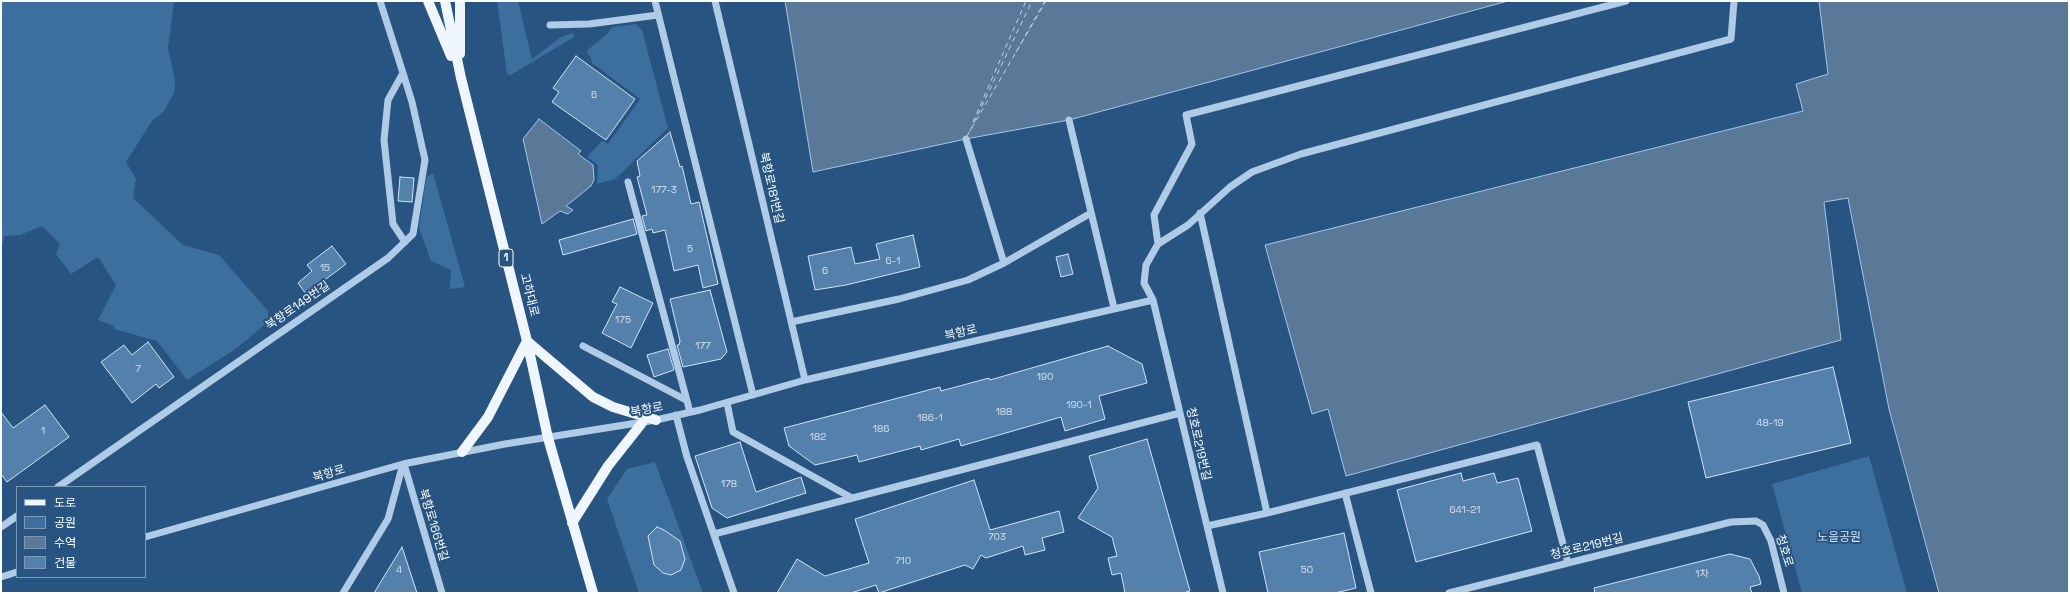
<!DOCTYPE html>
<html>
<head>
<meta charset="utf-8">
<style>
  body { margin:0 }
  #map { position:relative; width:2070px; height:594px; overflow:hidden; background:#275481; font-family:"Space Grotesk","Noto Sans KR",sans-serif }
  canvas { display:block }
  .frame { position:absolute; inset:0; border:2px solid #fff; pointer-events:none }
  .legend { position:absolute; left:16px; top:486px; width:130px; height:92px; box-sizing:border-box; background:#275481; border:1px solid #7d98b3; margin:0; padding:5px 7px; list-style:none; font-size:12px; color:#fff }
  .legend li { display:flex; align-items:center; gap:8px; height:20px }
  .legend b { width:20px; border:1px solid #7d98b3 }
</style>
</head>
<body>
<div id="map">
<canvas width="2070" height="594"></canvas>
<div class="frame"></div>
<ul class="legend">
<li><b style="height:5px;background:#f0f6fd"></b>도로</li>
<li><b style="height:11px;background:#3c6e9e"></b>공원</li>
<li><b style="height:11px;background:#5a7999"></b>수역</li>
<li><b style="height:11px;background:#5481ac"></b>건물</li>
</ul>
</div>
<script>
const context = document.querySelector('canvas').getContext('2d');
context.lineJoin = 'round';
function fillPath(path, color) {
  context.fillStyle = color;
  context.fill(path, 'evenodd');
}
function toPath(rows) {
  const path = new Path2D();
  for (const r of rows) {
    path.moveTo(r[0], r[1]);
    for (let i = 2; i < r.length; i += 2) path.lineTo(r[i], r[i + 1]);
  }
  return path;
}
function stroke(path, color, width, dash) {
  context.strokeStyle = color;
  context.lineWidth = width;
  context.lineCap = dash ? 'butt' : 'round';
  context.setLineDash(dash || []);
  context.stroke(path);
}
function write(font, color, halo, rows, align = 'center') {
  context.font = font + ' "Space Grotesk","Noto Sans KR",sans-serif';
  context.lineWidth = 4;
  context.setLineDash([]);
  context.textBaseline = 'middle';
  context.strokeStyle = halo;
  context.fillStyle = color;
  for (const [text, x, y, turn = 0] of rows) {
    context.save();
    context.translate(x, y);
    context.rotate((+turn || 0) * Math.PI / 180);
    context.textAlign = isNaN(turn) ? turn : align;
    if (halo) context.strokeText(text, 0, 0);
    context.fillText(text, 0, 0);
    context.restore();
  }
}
fillPath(toPath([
  [1,1,174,1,168,48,175,80,174,93,164,111,152,121,126,162,136,179,133,198,183,245,219,255,268,311,268,322,237,348,187,380,157,341,114,329,114,326,98,320,116,285,98,257,71,274,56,254,60,244,42,226,20,235,4,236,1,254],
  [497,1,518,1,532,59,561,37,573,33,574,37,511,75,507,74],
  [636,24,642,30,668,128,615,179,597,184,598,165,587,157,602,141,608,144,640,99,592,63,591,58,586,51,606,35,612,27],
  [433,173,465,287,450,289,451,270,431,261,419,228,426,178],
  [1869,456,1907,593,1802,593,1772,484],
  [655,462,703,593,639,593,607,499,627,469]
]), '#3c6e9e');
const water = toPath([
  [785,1,1508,1,1069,120,966,139,813,172,785,1],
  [1819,1,2069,1,2069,593,1939,593,1889,409,1848,198,1824,202,1841,340,1346,476,1328,409,1312,414,1265,245,1803,111,1796,84,1828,74,1819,1],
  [539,119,581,151,578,154,593,165,594,180,591,186,566,206,573,210,568,214,560,211,542,224,523,139,539,119]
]);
fillPath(water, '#5a7999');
stroke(water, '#a4c7e7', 1);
stroke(toPath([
  [1016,52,1045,1],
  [973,122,1026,1],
  [970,131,1032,1],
  [967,136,1046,1]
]), '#bbd5ee', 1, [5, 4]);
const building = toPath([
  [576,56,635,99,606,140,552,102,559,92,553,88,576,56],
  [670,132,680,167,682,166,691,204,699,202,718,284,703,288,698,265,674,271,665,230,653,233,652,229,646,231,642,216,647,215,637,177,640,176,637,161,670,132],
  [400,177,414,178,412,202,398,201,400,177],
  [633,219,637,234,563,255,559,240,633,219],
  [913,235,920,267,846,285,815,290,808,256,851,247,855,264,880,259,876,244,913,235],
  [332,246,346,264,306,294,298,283,312,271,307,265,332,246],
  [1068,254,1073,274,1061,277,1056,257,1068,254],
  [620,287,653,303,631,348,602,333,617,304,612,302,620,287],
  [710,290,727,352,721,359,683,367,677,345,679,345,680,341,670,299,710,290],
  [148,342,174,377,159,388,156,384,132,403,101,362,124,345,132,355,148,342],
  [1108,346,1142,364,1147,383,1099,396,1105,419,1065,431,1061,417,961,446,959,439,921,450,920,446,859,462,857,455,815,465,789,446,784,428,940,387,941,391,989,378,990,380,1108,346],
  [668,349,674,370,654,377,647,355,668,349],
  [1833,367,1851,443,1706,478,1688,402,1833,367],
  [45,405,69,437,7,482,1,474,1,412,13,428,45,405],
  [1147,439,1190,591,1183,593,1125,593,1121,573,1112,575,1108,558,1117,556,1112,537,1078,518,1098,488,1089,456,1147,439],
  [740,442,756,492,801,477,806,493,727,518,712,508,695,456,740,442],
  [1461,473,1463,481,1494,473,1497,483,1518,478,1532,531,1416,562,1397,490,1461,473],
  [974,480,990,530,1059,511,1064,532,1042,538,1045,550,1025,555,1023,546,986,558,981,555,973,569,965,565,879,593,876,585,851,593,777,593,797,559,825,576,869,563,855,519,974,480],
  [657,527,664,530,680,541,685,559,681,570,671,575,663,573,654,565,648,536,657,527],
  [1344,533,1356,588,1335,593,1268,593,1259,552,1344,533],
  [402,547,417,593,374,593,402,547],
  [1730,554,1750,559,1759,576,1761,584,1750,587,1752,593,1595,593,1594,588,1730,554]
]);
fillPath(building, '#5481ac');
stroke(building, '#d2e4f5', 1);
stroke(toPath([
  [380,1,403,73,388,100,384,140,393,224,405,242],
  [655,1,753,395],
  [715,1,805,380],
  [550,25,589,24,658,15],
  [1069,120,1114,308],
  [966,139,1004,263],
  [628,182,690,412],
  [1200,213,1267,513],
  [1158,244,1154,215,1192,144,1186,115,1626,1],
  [791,322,899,299,968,280,1004,263,1091,213],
  [583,346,686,400],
  [727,403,733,432,852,498],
  [676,415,687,457,734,593],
  [404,464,442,593],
  [58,487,388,258,413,234,425,160,412,102,403,73],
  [1345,493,1371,593],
  [1207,526,1267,513,1537,445,1568,563],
  [1,527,17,516],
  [714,534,1180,413],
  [145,537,403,464,505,444,656,420,700,410,805,380,1153,300],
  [1,577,17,572],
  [343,593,388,519,403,464],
  [1223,593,1153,300,1144,283,1146,265,1158,244,1188,225,1230,187,1252,172,1301,154,1731,39,1734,1],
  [1449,593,1731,522,1756,521,1763,525,1771,541,1784,593]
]), '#afcbe6', 7);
stroke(toPath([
  [428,1,451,56],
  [445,1,461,78,527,341,548,438,593,593],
  [460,1,460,54],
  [462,452,488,417,527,341,593,397,613,407,656,420],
  [572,523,608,466,642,423]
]), '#f0f6fd', 10);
write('10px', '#d4e0ea', null, [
  ["6",594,95],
  ["177-3",664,190],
  ["5",690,249],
  ["6-1",893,261],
  ["15",325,268],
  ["6",825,271],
  ["175",623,320],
  ["177",703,346],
  ["7",138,369],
  ["190",1045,377],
  ["190-1",1079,405],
  ["188",1004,412],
  ["186-1",930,418],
  ["48-19",1770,423],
  ["186",881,429],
  ["1",43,431],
  ["182",818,437],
  ["178",729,484],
  ["641-21",1465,510],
  ["703",997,537],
  ["710",903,561],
  ["4",399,570],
  ["50",1307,570],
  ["1차",1702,574]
]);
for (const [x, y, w] of [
  [506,258,14]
]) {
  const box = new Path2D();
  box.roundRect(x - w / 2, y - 9, w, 18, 3);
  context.fillStyle = '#275481';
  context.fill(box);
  stroke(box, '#fff', 1);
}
write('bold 11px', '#fff', null, [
  ["1",506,258]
]);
write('12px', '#fff', '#275481', [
  ["북항로181번길",771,188,77],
  ["고하대로",529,295,76],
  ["북항로149번길",298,306,-35],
  ["북항로",961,333,-13],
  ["북항로",647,410,-11],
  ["청호로219번길",1198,444,77],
  ["북항로",329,474,-16],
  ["북항로166번길",433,525,73],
  ["청호로219번길",1587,547,-14],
  ["청호로",1784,551,73]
]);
write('12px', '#d2e4f5', '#275481', [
  ["노을공원",1839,538]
]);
</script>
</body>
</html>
